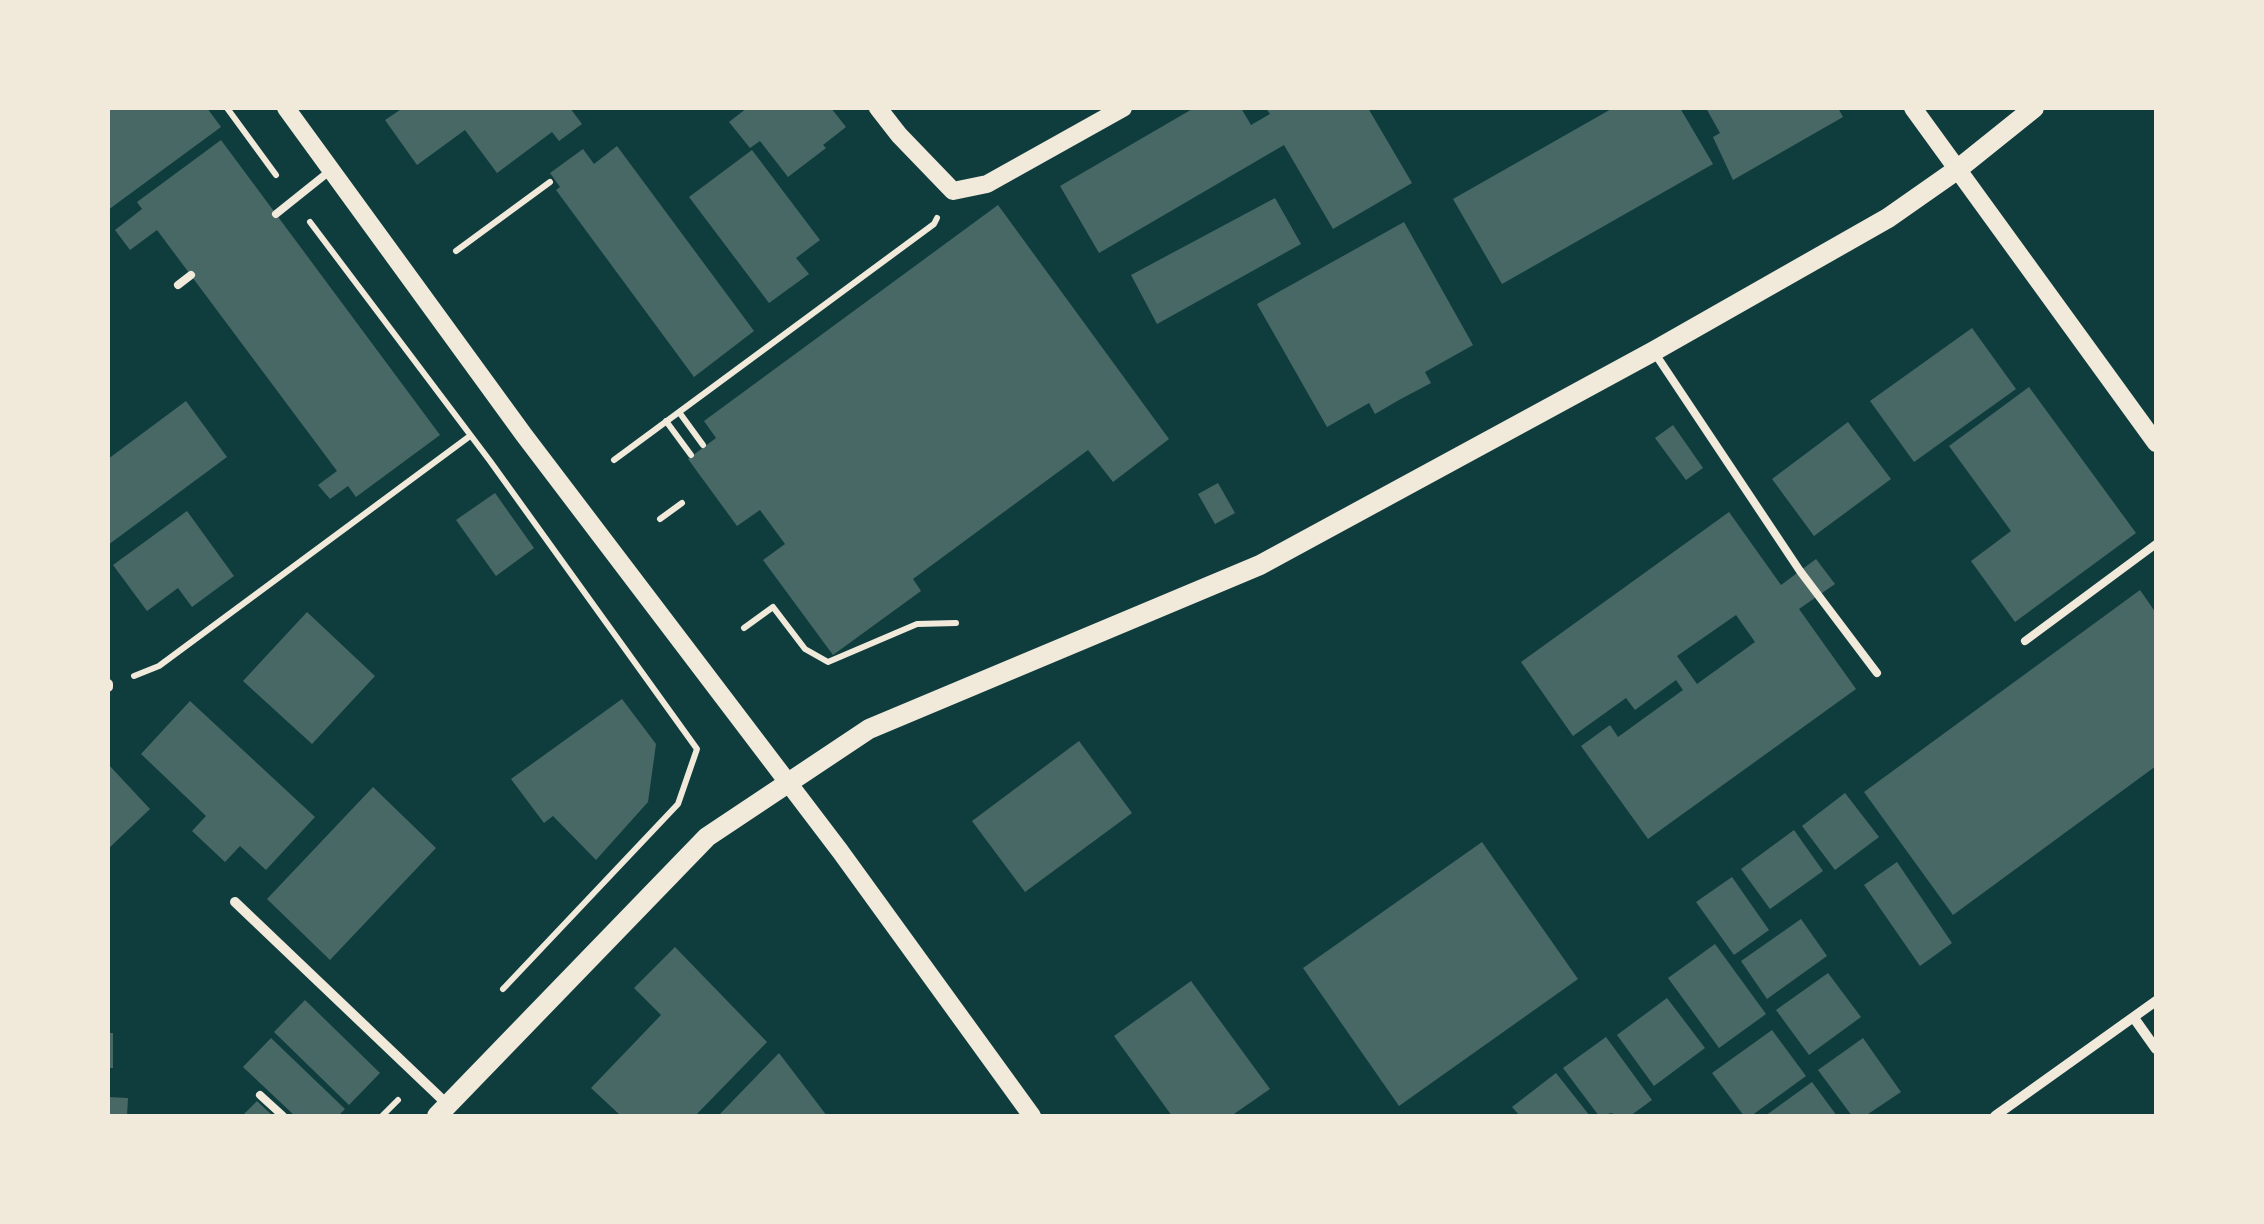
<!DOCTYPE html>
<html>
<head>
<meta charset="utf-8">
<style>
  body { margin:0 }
  #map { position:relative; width:2264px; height:1224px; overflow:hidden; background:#0f3d3e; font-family:Signika,sans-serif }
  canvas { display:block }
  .frame { position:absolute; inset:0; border:110px solid #f1e9da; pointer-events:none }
</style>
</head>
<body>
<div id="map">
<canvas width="2264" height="1224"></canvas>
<div class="frame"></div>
</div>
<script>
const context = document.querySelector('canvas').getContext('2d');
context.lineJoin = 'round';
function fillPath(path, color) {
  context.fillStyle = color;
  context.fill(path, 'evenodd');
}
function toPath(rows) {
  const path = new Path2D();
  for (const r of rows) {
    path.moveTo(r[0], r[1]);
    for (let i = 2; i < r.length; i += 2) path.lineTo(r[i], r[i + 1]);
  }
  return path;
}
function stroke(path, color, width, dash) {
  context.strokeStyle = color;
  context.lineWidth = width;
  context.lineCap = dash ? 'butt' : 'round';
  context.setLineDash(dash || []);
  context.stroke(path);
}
fillPath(toPath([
  [108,108,207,108,221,127,108,210],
  [403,108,570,108,582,124,559,141,552,132,497,173,465,130,417,165,385,120],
  [747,108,831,108,846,127,823,145,826,148,788,177,760,141,750,148,729,122],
  [1194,108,1241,108,1251,125,1270,114,1266,108,1368,108,1412,183,1333,229,1284,145,1099,253,1060,186],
  [1613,108,1680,108,1713,164,1502,284,1453,199],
  [1706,108,1838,108,1843,117,1733,180,1713,137,1720,133],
  [221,140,440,435,356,497,348,486,330,499,318,485,337,471,157,230,130,250,115,230,142,209,137,202],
  [617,146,754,331,694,377,556,190,560,187,550,173,583,149,594,164],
  [752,150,820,240,796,258,809,274,769,303,689,197],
  [1275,198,1301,244,1157,324,1131,275],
  [998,205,1169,439,1113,482,1088,450,913,579,921,591,833,655,763,560,785,544,760,510,737,526,688,459,716,438,704,421],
  [1404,222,1473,345,1425,372,1431,383,1399,400,1375,414,1369,403,1327,427,1257,304],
  [1972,328,2016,389,1914,462,1870,401],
  [2029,387,2136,533,2015,622,1971,561,2011,531,1949,446],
  [186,401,227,457,108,545,108,459],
  [1848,422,1891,479,1814,536,1772,479],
  [1673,425,1703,468,1686,480,1655,438],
  [1218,483,1235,513,1215,524,1198,494],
  [495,493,534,548,496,576,456,520],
  [187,511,234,576,192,607,178,588,147,611,113,565],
  [1729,512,1781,585,1816,559,1835,584,1799,609,1856,689,1648,839,1581,746,1610,725,1618,737,1683,690,1676,680,1635,710,1626,698,1573,736,1521,662],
  [1736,615,1755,642,1697,684,1677,656],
  [2140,590,2156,613,2156,766,1953,915,1864,792],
  [307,612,375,676,312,744,243,681],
  [622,699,656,744,648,802,596,860,553,816,544,823,511,779],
  [190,701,315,817,266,870,240,846,225,862,192,831,206,816,141,754],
  [1079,741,1132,813,1025,892,972,821],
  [108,764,150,809,108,849],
  [373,787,436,848,330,960,267,899],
  [1845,793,1879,837,1835,870,1802,826],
  [1794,830,1823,871,1770,909,1741,869],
  [1482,842,1578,979,1399,1106,1303,968],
  [1897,862,1952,943,1920,966,1864,885],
  [1732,877,1769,930,1734,955,1696,902],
  [1801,919,1827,956,1767,999,1741,961],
  [1715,944,1766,1014,1719,1048,1668,978],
  [675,947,767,1042,695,1116,621,1116,591,1088,661,1015,634,988],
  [1828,973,1861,1017,1809,1055,1776,1010],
  [1191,981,1270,1089,1231,1116,1172,1116,1114,1036],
  [1667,998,1705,1048,1654,1086,1617,1035],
  [305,1000,380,1073,349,1105,274,1032],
  [1772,1030,1806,1076,1751,1116,1744,1116,1712,1073],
  [108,1033,113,1033,113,1068,108,1068],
  [1606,1037,1652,1100,1630,1116,1615,1116,1612,1113,1599,1116,1563,1068],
  [271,1038,345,1109,338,1116,295,1116,243,1067],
  [1863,1038,1901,1092,1865,1116,1852,1116,1818,1070],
  [779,1053,827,1116,718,1116],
  [1556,1073,1590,1116,1520,1116,1512,1107],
  [1812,1082,1837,1116,1765,1116],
  [108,1097,128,1098,127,1116,108,1116],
  [257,1101,273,1116,242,1116]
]), '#486865');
stroke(toPath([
  [227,108,276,175],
  [310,222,490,461,697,749,678,804,503,989],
  [456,251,550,182],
  [679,412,703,445],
  [666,421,691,455],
  [614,460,934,224,937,218],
  [660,519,682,503],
  [744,628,773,607,805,649,828,662,917,624,956,623],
  [134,676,159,666,470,436],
  [382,1116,398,1100]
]), '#f1e9da', 6);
stroke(toPath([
  [276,214,331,170],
  [178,285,191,275],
  [1656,355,1800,571,1877,673],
  [2025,641,2156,544],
  [260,1095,283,1116]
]), '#f1e9da', 8);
stroke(toPath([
  [108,684,108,687],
  [235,902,448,1105],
  [2134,1018,2156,1049],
  [1995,1116,2156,1001]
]), '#f1e9da', 10);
stroke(toPath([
  [286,108,524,435,840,851,1032,1116],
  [878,108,899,135,953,191,987,184,1123,108],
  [1913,108,2156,443]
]), '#f1e9da', 18);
stroke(toPath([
  [437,1116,707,837,869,729,1260,565,1654,351,1888,218,1958,169,2034,108]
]), '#f1e9da', 20);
</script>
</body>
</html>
